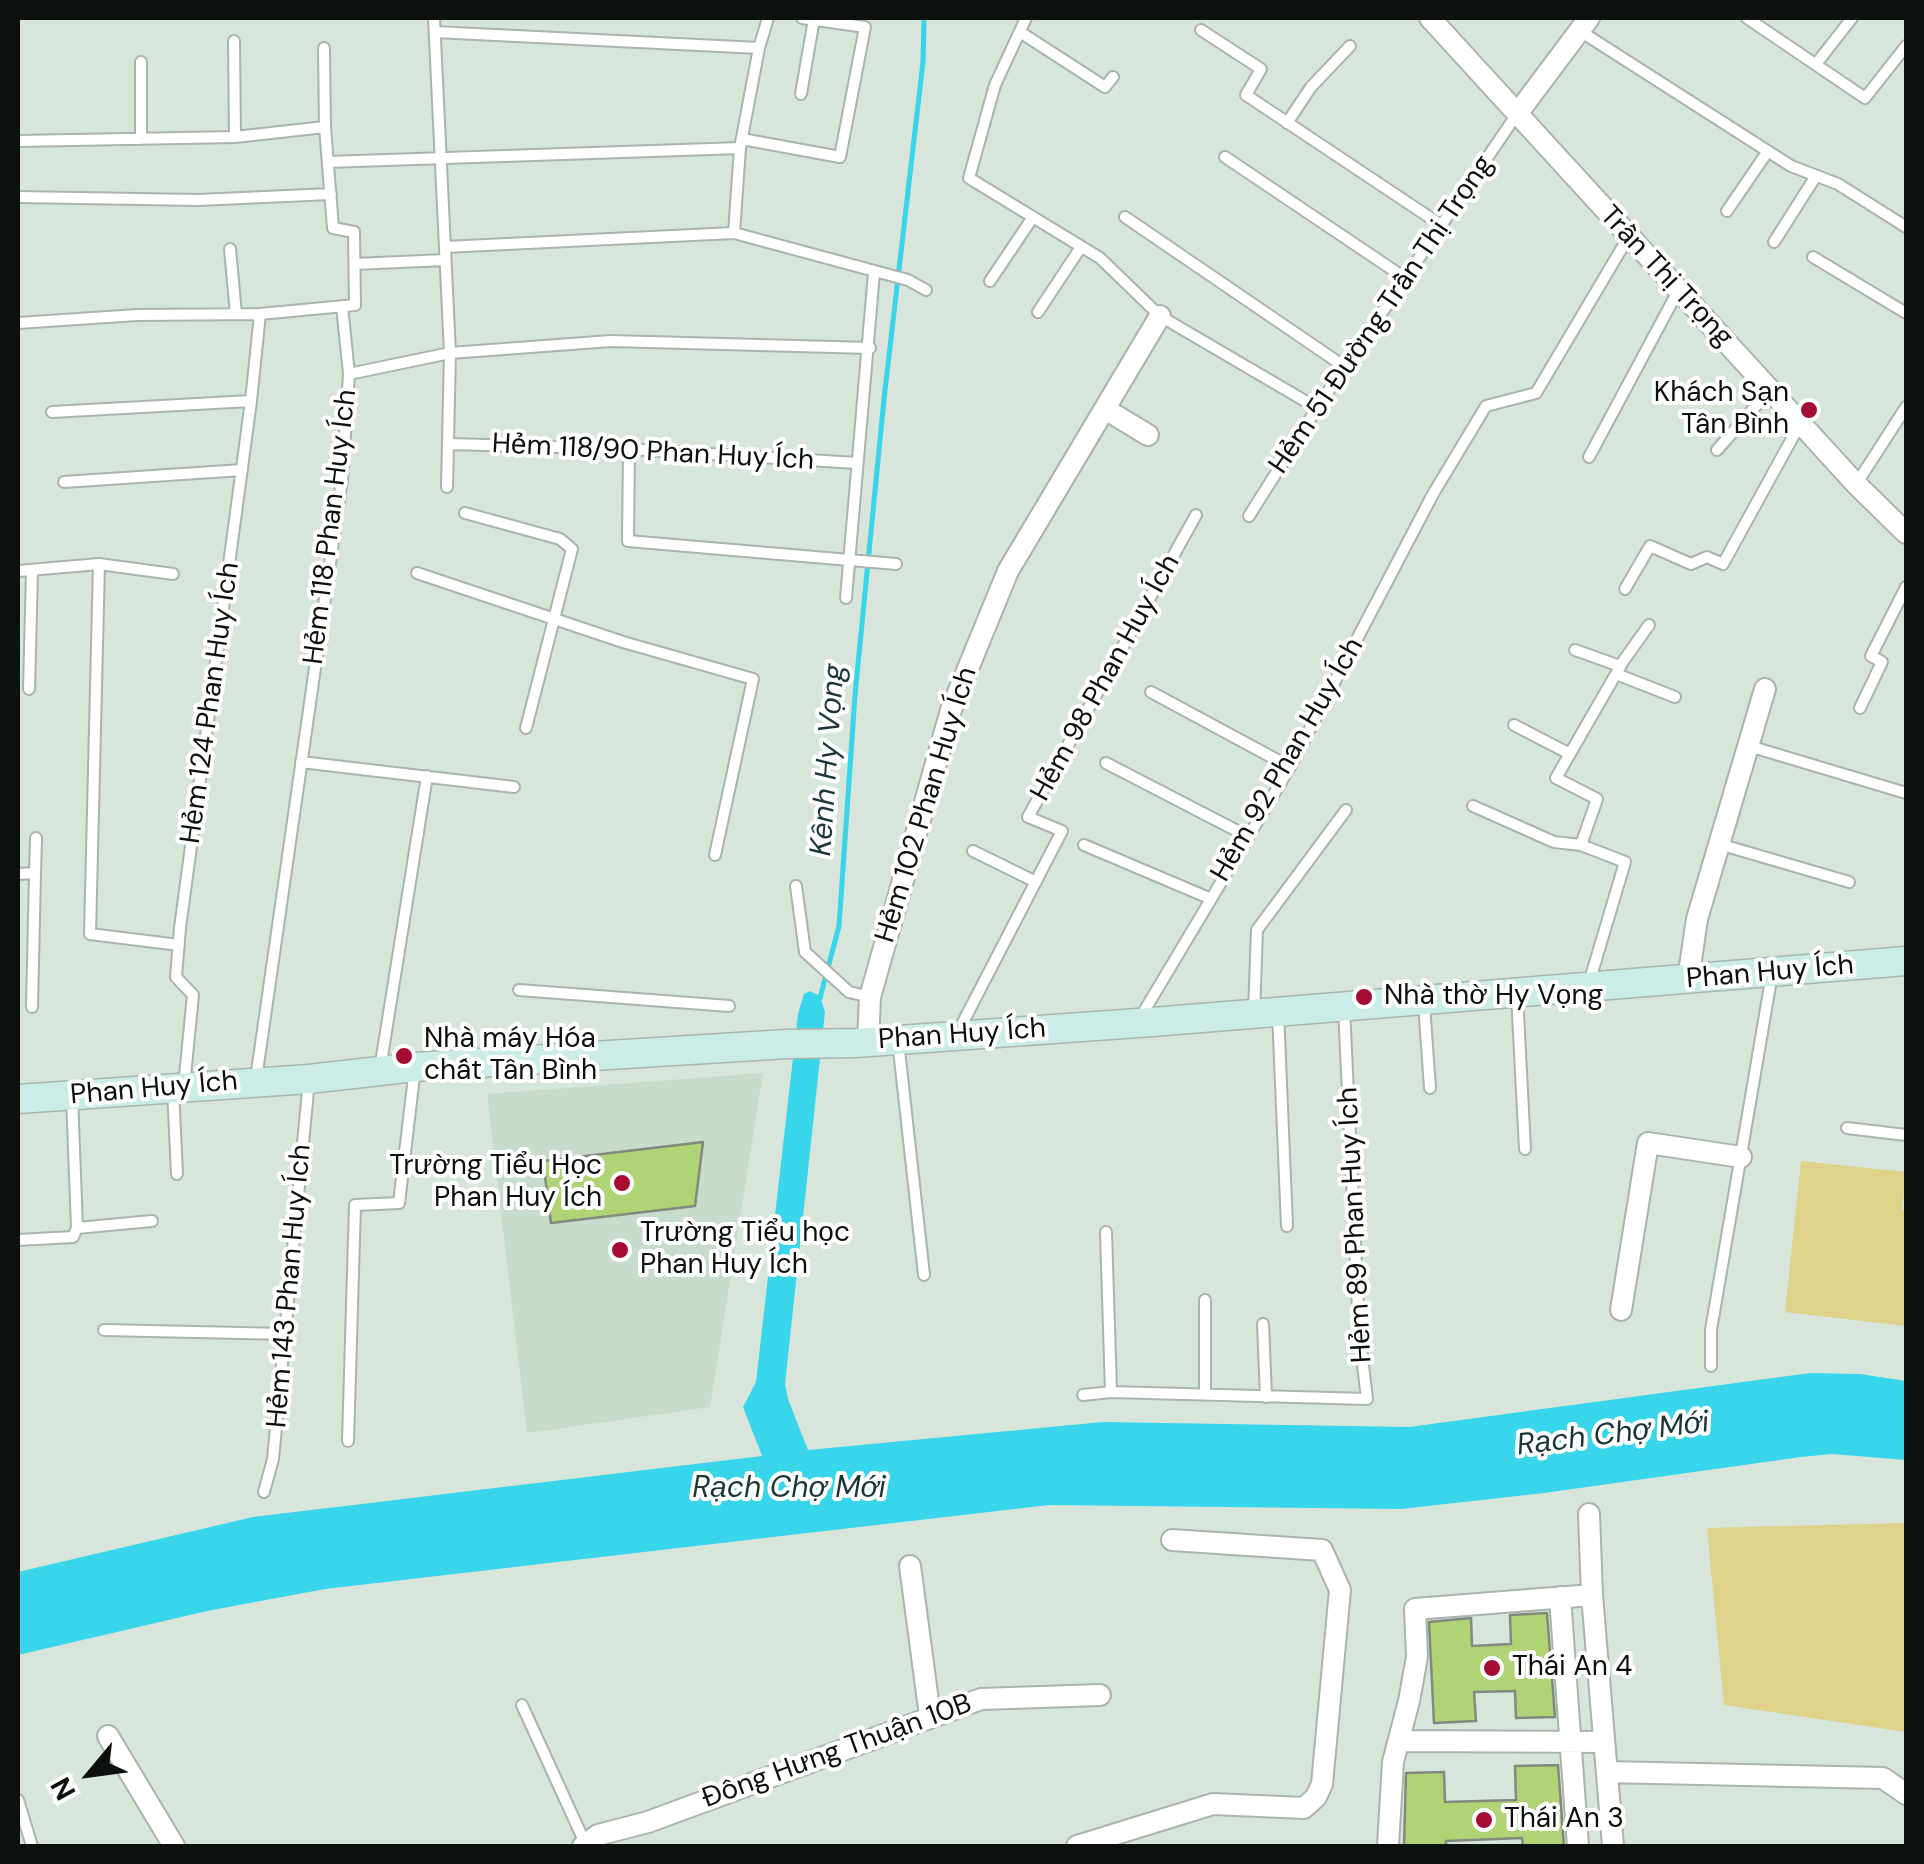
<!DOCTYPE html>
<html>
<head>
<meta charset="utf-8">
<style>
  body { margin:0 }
  #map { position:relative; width:1924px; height:1864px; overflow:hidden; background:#d7e5db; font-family:"DM Sans",sans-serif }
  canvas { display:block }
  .frame { position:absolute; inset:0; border:20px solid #0d110e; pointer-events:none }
  .north { position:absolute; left:40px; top:1724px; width:100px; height:100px; -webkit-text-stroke:8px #fff; paint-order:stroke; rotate:241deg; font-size:28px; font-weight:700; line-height:40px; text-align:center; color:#0d110e }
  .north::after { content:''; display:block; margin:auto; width:35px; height:45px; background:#0d110e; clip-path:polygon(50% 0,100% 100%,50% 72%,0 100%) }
</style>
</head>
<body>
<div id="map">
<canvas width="1924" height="1864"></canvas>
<div class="frame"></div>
<div class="north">N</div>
</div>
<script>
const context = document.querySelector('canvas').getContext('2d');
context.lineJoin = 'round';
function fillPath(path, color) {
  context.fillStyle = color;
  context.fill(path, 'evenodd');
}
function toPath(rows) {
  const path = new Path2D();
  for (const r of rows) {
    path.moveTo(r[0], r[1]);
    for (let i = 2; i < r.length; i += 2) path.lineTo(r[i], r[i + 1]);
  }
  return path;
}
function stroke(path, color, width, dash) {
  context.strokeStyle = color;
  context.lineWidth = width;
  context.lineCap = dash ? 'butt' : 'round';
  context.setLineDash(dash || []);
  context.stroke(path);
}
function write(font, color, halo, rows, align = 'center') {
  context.font = font + ' "DM Sans",sans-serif';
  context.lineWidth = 8;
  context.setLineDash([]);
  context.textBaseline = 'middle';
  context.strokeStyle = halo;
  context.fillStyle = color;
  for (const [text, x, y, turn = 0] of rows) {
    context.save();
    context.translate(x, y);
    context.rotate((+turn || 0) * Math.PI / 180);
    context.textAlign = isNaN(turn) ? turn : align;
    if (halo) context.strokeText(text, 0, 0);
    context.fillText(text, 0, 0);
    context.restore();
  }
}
fillPath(toPath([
  [763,1073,710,1407,527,1433,487,1094]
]), '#c8dccd');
fillPath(toPath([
  [1801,1161,1906,1172,1902,1210,1906,1211,1906,1326,1785,1312],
  [1906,1523,1906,1732,1724,1705,1707,1528]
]), '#dfd28a');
fillPath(toPath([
  [810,991,820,996,825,1012,785,1384,788,1399,808,1450,1103,1422,1409,1427,1810,1373,1860,1374,1906,1381,1906,1460,1832,1454,1801,1457,1544,1493,1401,1509,1049,1505,325,1589,207,1611,18,1655,18,1572,253,1517,762,1456,743,1407,756,1382,798,1014,804,994]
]), '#39d5ea');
stroke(toPath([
  [820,998,839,926,855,695,884,399,923,62,924,18]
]), '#39d5ea', 5);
const building = toPath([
  [703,1142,695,1206,551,1223,543,1161,703,1142],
  [1547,1613,1555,1717,1516,1718,1515,1691,1474,1692,1476,1721,1434,1723,1429,1622,1471,1618,1472,1646,1511,1644,1510,1615,1547,1613],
  [1558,1765,1564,1846,1523,1846,1522,1838,1446,1841,1446,1846,1404,1846,1406,1773,1444,1772,1445,1802,1516,1800,1515,1766,1558,1765]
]);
fillPath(building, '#afd375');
stroke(building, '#83897d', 2.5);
const lane = toPath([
  [434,18,450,353,447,487],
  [1026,18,995,85,969,178,1100,258,1160,316,1317,408],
  [1747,18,1865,98,1906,46],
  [1201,30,1261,69,1246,95,1441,225],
  [1580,31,1791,166,1838,184,1906,227],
  [435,32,759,48],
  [1020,32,1105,87,1113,77],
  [234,41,235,137],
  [324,48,325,127],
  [141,62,141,139],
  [1816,64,1852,18],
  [801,94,814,19],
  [1287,123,1311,87,1350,46],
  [742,139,840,157,865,27,802,18],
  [18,141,235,137,325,127,333,228,354,232,355,305,260,314,137,315,18,323],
  [1225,157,1405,278],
  [328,162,740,148],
  [18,197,198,200,331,194],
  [1727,211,1768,151],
  [1125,217,1345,367],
  [734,233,740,148,759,48,768,18],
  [1774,242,1816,176],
  [445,247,734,233,908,280,926,290],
  [230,249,236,314],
  [1813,257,1906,313],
  [355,264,445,260],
  [990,281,1033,217],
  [342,306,349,374],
  [1038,312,1081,247],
  [52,412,251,401],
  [449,444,629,449,857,463],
  [629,449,628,541,896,564],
  [1717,450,1769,391],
  [1589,457,1678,291],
  [64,482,242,470],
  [1857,483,1906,407],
  [465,513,560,539,572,549,526,728],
  [1249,516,1317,408,1517,114],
  [99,564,90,934,179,945],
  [18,571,99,564,173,574],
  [417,573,623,642,753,679,715,855],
  [1625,589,1650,546,1691,564,1707,557,1723,564,1800,424],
  [846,598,874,273],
  [1575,650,1620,666],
  [1616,674,1675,697],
  [29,689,32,570],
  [1151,692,1290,767],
  [1860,708,1882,662,1871,656,1906,587],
  [1514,725,1570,754],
  [1749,746,1906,793],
  [301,762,514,787],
  [1106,763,1247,836],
  [1473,806,1554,842,1581,845,1625,862,1589,983],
  [1719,844,1849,882],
  [1084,845,1209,898],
  [1581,845,1597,799,1556,778,1624,660,1649,625],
  [973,851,1036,882],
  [18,874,35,873,36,838],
  [796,886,805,952,849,992,870,997],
  [519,990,729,1006],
  [1517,995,1525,1149],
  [1424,1004,1430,1088],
  [32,1007,35,873],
  [1278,1012,1287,1226],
  [1254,1013,1257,930,1346,810],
  [1140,1018,1290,767,1433,494,1486,406,1536,393,1629,236],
  [959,1030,1062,831,1028,817,1196,515],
  [898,1041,924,1275],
  [380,1069,427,776],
  [256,1079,342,480,349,374,450,353,611,341,870,348],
  [184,1086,193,995,176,977,180,928,251,401,260,314],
  [173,1090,177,1174],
  [72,1096,77,1228],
  [1847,1128,1906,1135],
  [1106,1232,1111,1392],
  [18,1240,73,1237,77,1228,152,1221],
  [1205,1300,1205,1395],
  [1263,1324,1266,1397],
  [104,1330,286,1334],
  [1711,1366,1711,1330,1772,974],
  [1083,1395,1111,1392,1367,1399,1359,1331,1344,1008],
  [348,1441,355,1205,399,1203,415,1068],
  [264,1492,273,1459,309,1080],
  [522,1705,585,1843],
  [18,1800,32,1846]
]);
const street = toPath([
  [1430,18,1856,484,1906,533],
  [1517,114,1589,18],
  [1105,409,1148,435],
  [1688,980,1697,919,1765,689],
  [868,1042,870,997,951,710,1008,571,1160,316],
  [1621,1310,1648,1143,1741,1157],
  [1589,1514,1592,1595,1613,1846],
  [910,1566,930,1716],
  [1560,1597,1578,1846],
  [108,1736,174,1846],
  [1399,1741,1604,1742],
  [1607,1772,1883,1778,1906,1794],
  [583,1846,598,1835,648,1822,981,1699,1100,1695],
  [1077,1846,1213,1804,1304,1808,1316,1797,1322,1784,1340,1590,1322,1550,1172,1540],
  [1388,1846,1393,1762,1409,1701,1417,1657,1415,1609,1592,1595]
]);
const secondary = toPath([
  [18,1099,309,1079,415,1067,787,1044,856,1043,1152,1022,1906,961]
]);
stroke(lane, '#a9b5ac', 14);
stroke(street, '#a9b5ac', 24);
stroke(secondary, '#a9b5ac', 31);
stroke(lane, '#fff', 10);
stroke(street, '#fff', 20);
stroke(secondary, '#cbece7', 28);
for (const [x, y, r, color] of [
  [1809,410,10,"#a60c33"],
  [1364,997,10,"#a60c33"],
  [404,1056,10,"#a60c33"],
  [622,1183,10,"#a60c33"],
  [620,1250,10,"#a60c33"],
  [1492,1668,10,"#a60c33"],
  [1484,1820,10,"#a60c33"]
]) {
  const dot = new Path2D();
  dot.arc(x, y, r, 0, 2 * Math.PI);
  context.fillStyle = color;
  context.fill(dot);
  stroke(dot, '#fff', 4);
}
write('28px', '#0d110e', '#fff', [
  ["Trần Thị Trọng",1666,277,47],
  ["Hẻm 51 Đường Trần Thị Trọng",1382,315,-56],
  ["Hẻm 118/90 Phan Huy Ích",653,453,3],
  ["Hẻm 118 Phan Huy Ích",331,527,-83],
  ["Hẻm 98 Phan Huy Ích",1106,678,-61],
  ["Hẻm 124 Phan Huy Ích",211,703,-82],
  ["Hẻm 92 Phan Huy Ích",1288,760,-60],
  ["Hẻm 102 Phan Huy Ích",927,805,-73],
  ["Phan Huy Ích",1770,973,-5],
  ["Phan Huy Ích",962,1035,-4],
  ["Phan Huy Ích",154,1089,-5],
  ["Hẻm 89 Phan Huy Ích",1356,1225,-93],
  ["Hẻm 143 Phan Huy Ích",290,1286,-85],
  ["Đông Hưng Thuận 10B",837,1752,-20]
]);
write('28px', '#0d110e', '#fff', [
  ["Khách Sạn",1789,394,"right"],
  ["Tân Bình",1789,426,"right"],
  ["Nhà thờ Hy Vọng",1384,997],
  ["Nhà máy Hóa",424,1040],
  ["chất Tân Bình",424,1072],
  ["Trường Tiểu Học",602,1167,"right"],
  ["Phan Huy Ích",602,1199,"right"],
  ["Trường Tiểu học",640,1234],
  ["Phan Huy Ích",640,1266],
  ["Thái An 4",1512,1668],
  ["Thái An 3",1504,1820]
], 'left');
write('italic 30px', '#1c3539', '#fff', [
  ["Kênh Hy Vọng",829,760,-86],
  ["Rạch Chợ Mới",1613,1435,-7],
  ["Rạch Chợ Mới",789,1489]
]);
</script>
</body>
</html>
